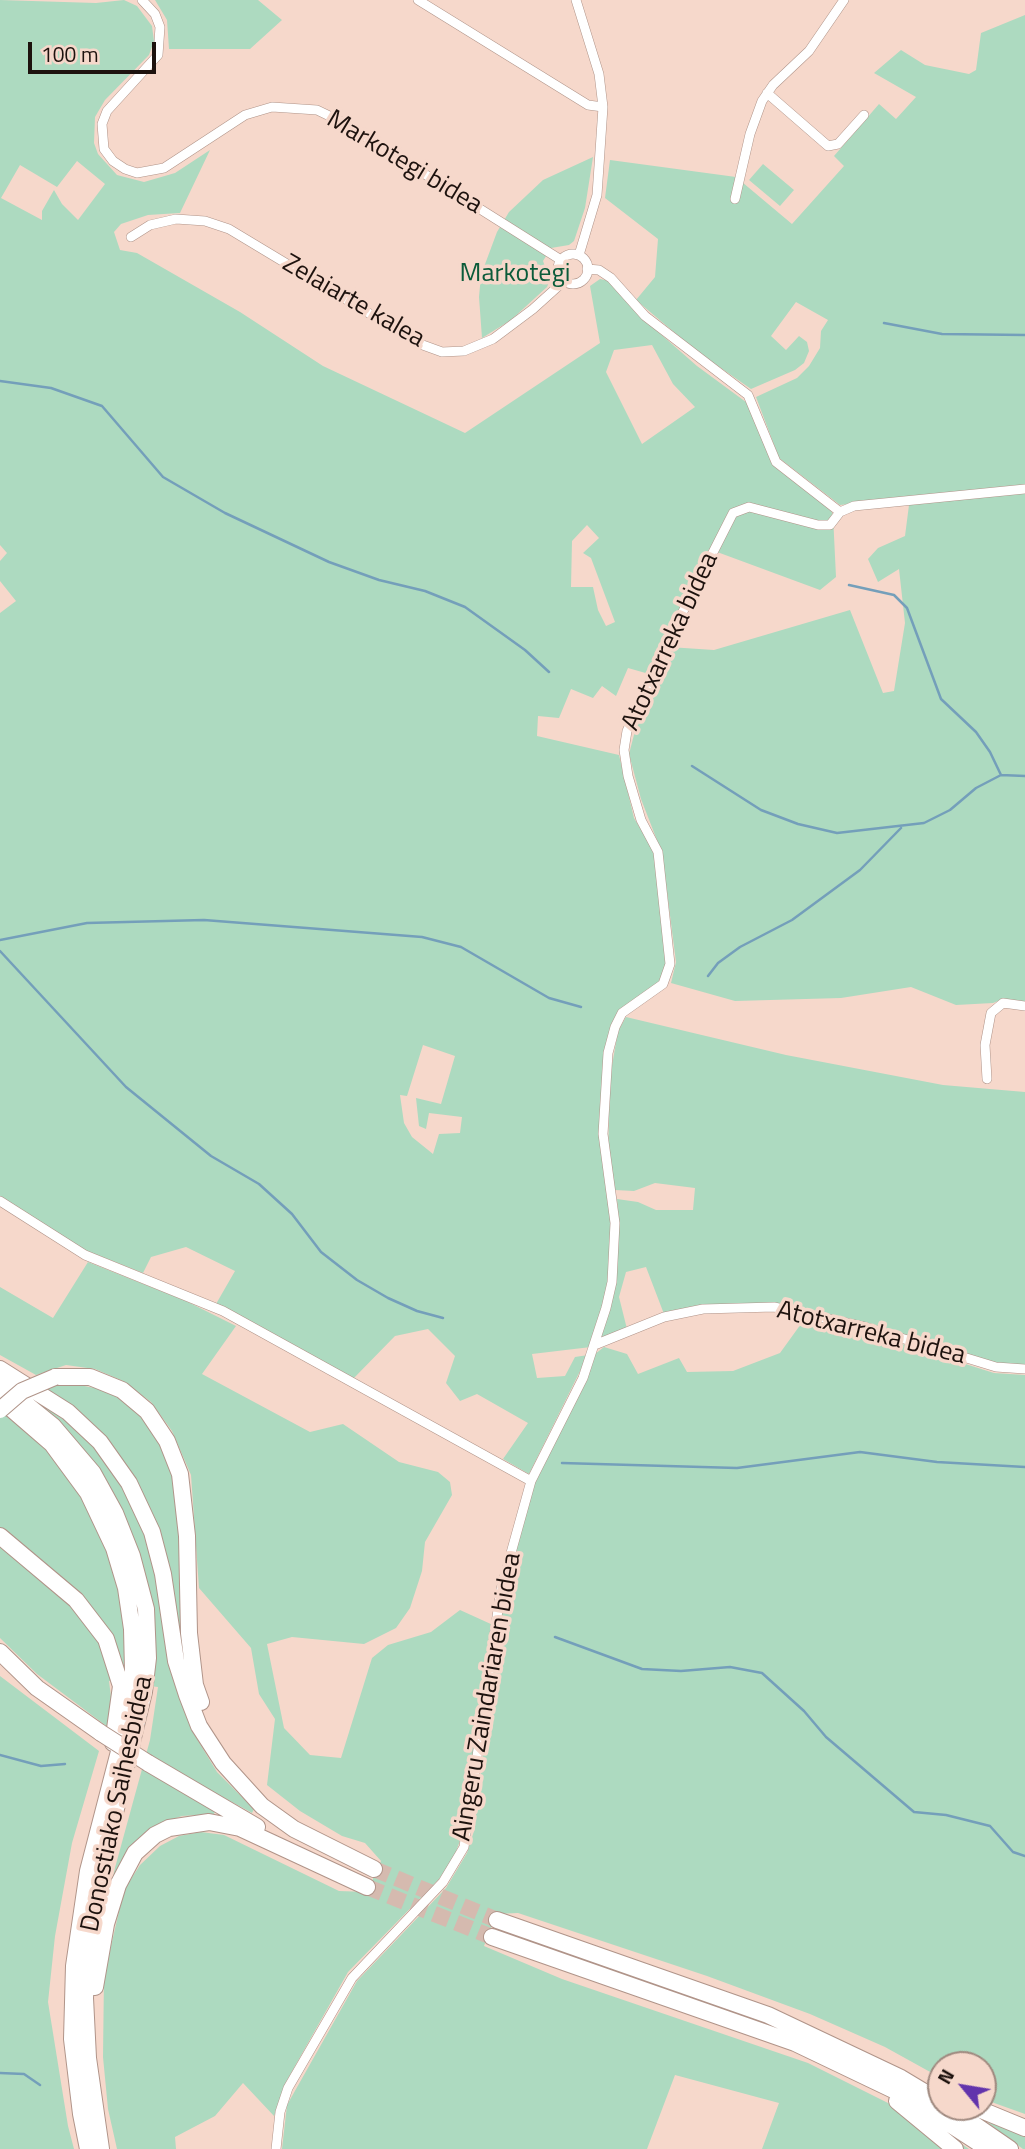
<!DOCTYPE html>
<html>
<head>
<meta charset="utf-8">
<style>
  body { margin:0 }
  #map { position:relative; width:1025px; height:2149px; overflow:hidden; background:#f6d8cb; font-family:"Titillium Web",sans-serif }
  canvas { display:block }
  .north { position:absolute; left:927px; top:2051px; width:70px; height:70px; box-sizing:border-box; background:#f6d8cb; border:2px solid #9f897f; border-radius:50%; rotate:300deg; font-size:19px; font-weight:700; line-height:28px; text-align:center; color:#1d120e }
  .north::after { content:''; display:block; margin:auto; width:24px; height:32px; background:#6234ac; clip-path:polygon(50% 0,100% 100%,50% 72%,0 100%) }
  .scale { position:absolute; left:28px; top:42px; width:128px; height:32px; box-sizing:border-box; border:4px solid #1d120e; border-top:0; padding-left:9px; font-size:21px; line-height:24px; white-space:nowrap; color:#1d120e; -webkit-text-stroke:5px #f6d8cb; paint-order:stroke }
</style>
</head>
<body>
<div id="map">
<canvas width="1025" height="2149"></canvas>
<div class="north">N</div>
<div class="scale">100 m</div>
</div>
<script>
const context = document.querySelector('canvas').getContext('2d');
context.lineJoin = 'round';
function fillPath(path, color) {
  context.fillStyle = color;
  context.fill(path, 'evenodd');
}
function toPath(rows) {
  const path = new Path2D();
  for (const r of rows) {
    if (r.length === 3) {
      path.moveTo(r[0] + r[2], r[1]);
      path.arc(r[0], r[1], r[2], 0, 2 * Math.PI);
      continue;
    }
    path.moveTo(r[0], r[1]);
    for (let i = 2; i < r.length; i += 2) path.lineTo(r[i], r[i + 1]);
  }
  return path;
}
function stroke(path, color, width, dash) {
  context.strokeStyle = color;
  context.lineWidth = width;
  context.lineCap = dash ? 'butt' : 'round';
  context.setLineDash(dash || []);
  context.stroke(path);
}
function write(font, color, halo, rows, align = 'center') {
  context.font = font + ' "Titillium Web",sans-serif';
  context.lineWidth = 7;
  context.setLineDash([]);
  context.textBaseline = 'middle';
  context.strokeStyle = halo;
  context.fillStyle = color;
  for (const [text, x, y, turn = 0] of rows) {
    context.save();
    context.translate(x, y);
    context.rotate((+turn || 0) * Math.PI / 180);
    context.textAlign = isNaN(turn) ? turn : align;
    if (halo) context.strokeText(text, 0, 0);
    context.fillText(text, 0, 0);
    context.restore();
  }
}
fillPath(toPath([
  [0,0,96,3,124,0,137,6,152,26,154,41,149,55,105,100,95,117,94,143,98,154,117,175,144,182,175,173,210,150,180,213,148,215,121,224,114,232,120,250,137,253,240,312,323,366,465,433,600,343,590,286,600,279,610,281,648,323,697,366,750,405,771,462,830,508,833,515,836,577,820,590,709,549,649,674,628,668,616,696,602,686,593,698,571,689,559,718,538,716,537,736,619,755,634,818,654,851,668,961,661,982,612,1028,601,1139,613,1224,609,1279,591,1347,532,1354,537,1378,565,1376,575,1357,588,1355,529,1474,503,1459,528,1423,477,1394,460,1401,446,1383,455,1356,428,1329,395,1336,353,1379,216,1304,235,1271,186,1247,151,1257,143,1273,67,1243,0,1196,0,613,16,601,0,581,0,561,7,553,0,545],
  [77,161,105,184,78,220,62,204,54,190,42,211,42,220,1,198,20,165,57,187],
  [652,345,673,384,695,407,642,444,606,372,614,350],
  [587,525,599,538,583,553,591,558,615,622,606,626,598,610,593,587,571,587,572,541],
  [423,1045,455,1056,441,1104,416,1098,419,1126,426,1129,429,1113,462,1117,460,1133,439,1134,433,1154,412,1137,404,1123,400,1095,407,1096],
  [155,0,258,0,282,20,250,49,169,49,167,20],
  [1025,15,1025,485,840,505,779,458,756,397,797,378,809,366,820,348,821,331,828,320,796,302,771,336,786,350,799,336,807,342,809,351,804,363,795,370,751,389,695,350,636,300,655,277,658,239,605,198,610,160,736,177,792,224,844,166,834,156,879,104,896,119,916,97,874,73,901,50,925,65,969,74,976,70,981,33],
  [593,157,585,208,574,241,569,245,551,248,543,261,550,280,547,287,511,320,482,338,479,297,481,275,497,232,509,212,543,180],
  [763,164,794,190,780,206,749,180],
  [1025,492,1025,1002,1003,999,993,1003,956,1005,911,987,841,998,735,1001,671,983,676,962,662,853,641,799,629,754,636,727,669,647,714,650,850,610,883,693,894,691,905,623,899,569,878,582,868,559,878,548,905,536,909,505],
  [626,1017,786,1055,943,1085,1025,1092,1025,1366,991,1363,775,1305,704,1305,664,1314,646,1267,626,1272,619,1297,627,1329,600,1339,616,1281,619,1224,617,1199,638,1202,656,1210,693,1210,695,1188,655,1183,634,1191,615,1190,608,1157,610,1077,618,1031],
  [88,1262,186,1301,236,1326,202,1374,310,1432,343,1424,399,1462,438,1472,450,1482,452,1495,425,1542,422,1571,410,1608,396,1628,364,1644,292,1637,267,1644,284,1728,310,1755,341,1758,372,1658,388,1645,431,1632,460,1610,493,1625,465,1827,454,1857,439,1879,348,1972,286,2082,274,2116,243,2083,215,2116,175,2137,176,2149,117,2149,108,2109,103,2057,104,1976,124,1890,140,1865,160,1846,179,1836,201,1832,224,1835,339,1891,367,1892,381,1861,365,1843,342,1836,300,1811,267,1785,275,1719,259,1694,251,1648,199,1588,191,1475,172,1431,151,1402,123,1381,95,1369,66,1365,36,1375,0,1355,0,1287,53,1318],
  [806,1317,864,1332,994,1373,1025,1375,1025,2114,983,2099,983,2065,941,2065,941,2078,885,2047,810,2014,707,1976,518,1913,496,1914,484,1946,562,1979,808,2063,940,2129,969,2149,762,2149,779,2103,675,2075,647,2149,282,2149,287,2105,357,1981,446,1888,467,1853,474,1831,493,1666,510,1569,535,1481,595,1354,604,1347,627,1354,638,1374,679,1358,687,1372,733,1371,780,1353],
  [74,1384,105,1390,128,1404,148,1424,164,1453,174,1480,181,1544,183,1648,168,1662,194,1734,217,1772,254,1809,252,1813,221,1796,214,1814,182,1816,159,1824,110,1886,150,1740,158,1687,109,1681,112,1705,109,1728,37,1674,0,1638,0,1411,20,1426,51,1386],
  [0,1676,99,1751,72,1843,55,1936,48,2002,68,2126,74,2149,0,2149],
  [987,2122,1025,2134,1025,2149,1023,2149]
]), '#addac0');
stroke(toPath([
  [884,323,942,334,1025,335],
  [0,381,51,388,102,406,163,477,225,513,329,562,379,580,425,591,465,607,525,650,549,672],
  [849,585,894,595,907,608,941,699,976,732,990,752,1001,775],
  [692,766,761,810,798,824,837,833,924,823,950,810,976,788,1001,775,1025,776],
  [0,940,87,923,204,920,422,937,461,947,549,998,581,1007],
  [0,951,126,1087,211,1156,259,1184,292,1214,321,1252,357,1280,388,1298,417,1311,443,1318],
  [708,976,718,963,740,947,792,920,860,870,901,828],
  [562,1463,737,1468,860,1452,937,1462,1025,1467],
  [555,1637,642,1669,681,1671,730,1667,762,1673,804,1711,826,1737,914,1812,946,1815,990,1826,1013,1852,1025,1856],
  [0,1755,41,1766,65,1764],
  [0,2073,24,2074,40,2085]
]), '#749fba', 2.5);
stroke(toPath([
  [374,1869,497,1920],
  [367,1887,492,1937]
]), '#d5baaf', 16, [16, 8]);
const minor = toPath([
  [142,0,155,14,160,27,158,55,107,111,102,124,104,149,113,161,125,169,137,173,164,168,245,115,272,107,317,110,342,122,561,260],
  [418,0,588,105,603,107],
  [576,0,599,74,603,107,597,195,579,255],
  [767,93,828,146,838,144,864,115],
  [735,199,750,134,762,101,773,85,809,51,844,0],
  [131,237,150,225,176,219,205,221,229,229,420,344,442,352,464,351,493,339,533,309,564,281],
  [573,269,15],
  [587,269,599,270,611,278,645,316,748,395,776,462,840,512],
  [840,512,854,506,1025,489],
  [987,1079,985,1045,991,1013,1003,1003,1025,1006],
  [0,1201,85,1255,223,1311,531,1481],
  [597,1344,664,1317,703,1309,774,1307,865,1327,996,1367,1025,1369],
  [276,2149,280,2112,288,2088,352,1978,443,1882,464,1847,501,1589,531,1481,583,1378,606,1308,612,1282,615,1223,603,1134,608,1053,615,1027,622,1013,663,984,670,964,658,852,641,820,628,776,624,750,627,731,668,641,733,513,749,507,818,525,830,525,840,512]
]);
const motorway = toPath([
  [0,1369,68,1412,100,1442,129,1483,152,1532,163,1574,176,1661,187,1695,199,1726,223,1763,262,1806,294,1829,374,1869],
  [55,1377,90,1377,122,1390,147,1411,167,1441,180,1474,187,1536,189,1633,195,1685,201,1702],
  [0,1383,53,1426,93,1473,115,1513,132,1556,146,1609,148,1658,144,1692,108,1842,87,1960,85,1998,88,2058,101,2149],
  [0,1399,52,1444,88,1493,114,1548,126,1588,132,1629,133,1671,129,1713,88,1871,74,1966,72,2039,81,2114,88,2149],
  [0,1536,76,1600,106,1639,121,1686,113,1743],
  [0,1652,37,1688,101,1733],
  [148,1763,257,1827],
  [497,1920,768,2015,901,2078,941,2102],
  [492,1937,795,2043,908,2097,988,2149],
  [95,1987,106,1924,118,1885,135,1853,155,1835,169,1828,209,1822,240,1828,367,1887],
  [897,2101,955,2149],
  [949,2107,1010,2149],
  [974,2107,1025,2128]
]);
stroke(minor, '#b09489', 10);
stroke(motorway, '#b09489', 18);
stroke(minor, '#fff', 9);
stroke(motorway, '#fff', 16);
const motorwayBridge = toPath([
  [0,1410,22,1391,55,1377],
  [101,1733,148,1763]
]);
stroke(motorwayBridge, '#b09489', 18, []);
stroke(motorwayBridge, '#fff', 16);
write('26px', '#1d120e', '#f6d8cb', [
  ["Markotegi bidea",404,163,31],
  ["Zelaiarte kalea",353,302,30],
  ["Atotxarreka bidea",671,642,-65],
  ["Atotxarreka bidea",871,1334,14],
  ["Aingeru Zaindariaren bidea",488,1697,-80],
  ["Donostiako Saihesbidea",118,1804,-78]
]);
write('26px', '#0b5b3a', '#f6d8cb', [
  ["Markotegi",515,275]
]);
</script>
</body>
</html>
